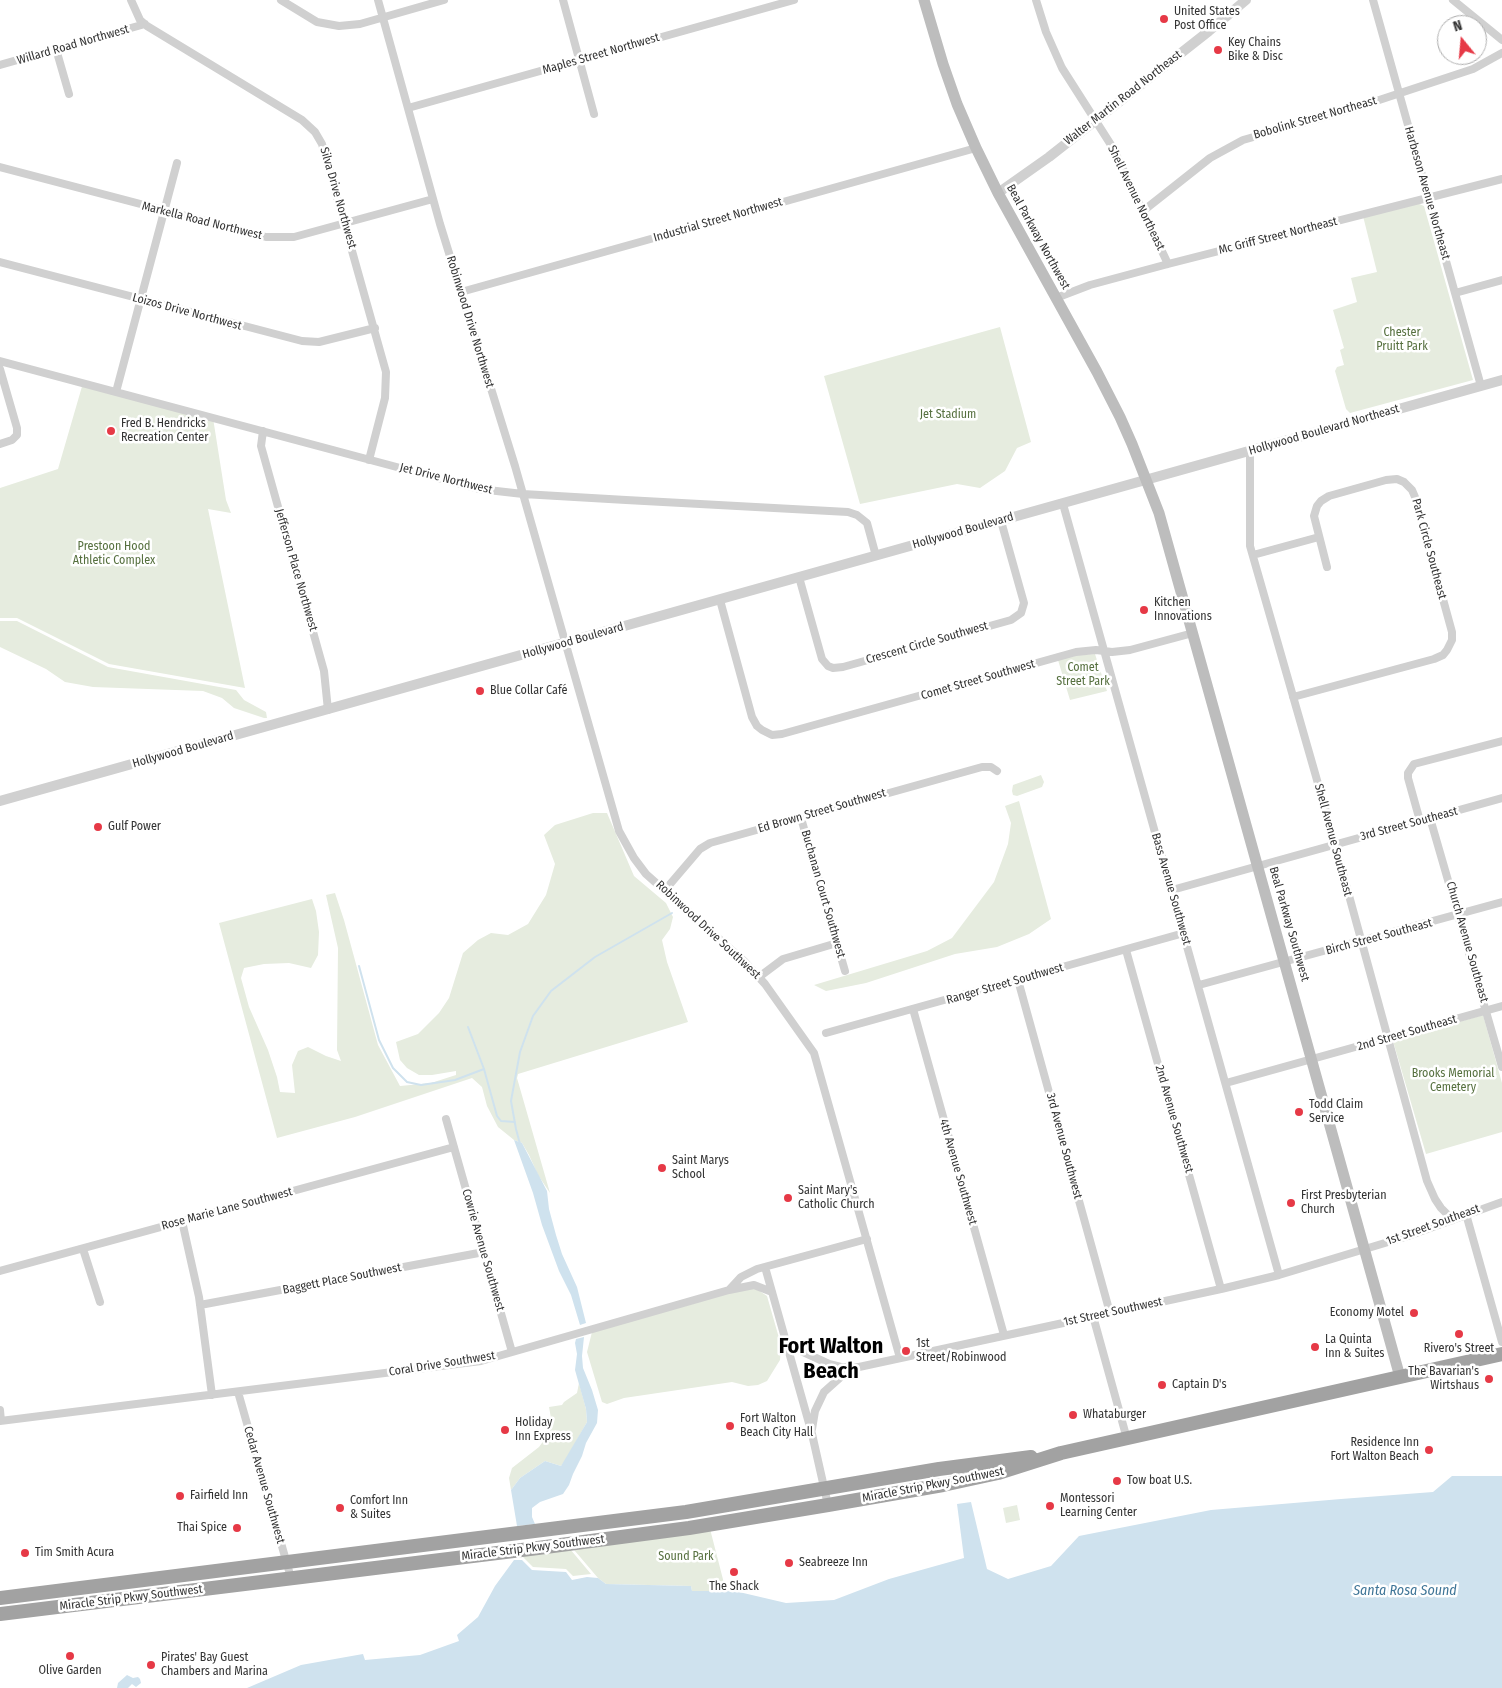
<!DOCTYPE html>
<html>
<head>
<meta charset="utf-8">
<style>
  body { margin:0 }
  #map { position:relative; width:1502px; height:1688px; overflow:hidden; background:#fff; font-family:"Fira Sans Condensed",sans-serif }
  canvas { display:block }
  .north { position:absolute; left:1437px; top:15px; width:50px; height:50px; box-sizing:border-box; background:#fff; border:1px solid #adadad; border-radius:50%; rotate:343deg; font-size:14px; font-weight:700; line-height:20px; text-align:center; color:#333 }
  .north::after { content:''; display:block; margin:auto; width:18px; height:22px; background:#e63946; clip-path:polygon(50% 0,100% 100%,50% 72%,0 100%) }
</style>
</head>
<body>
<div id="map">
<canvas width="1502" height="1688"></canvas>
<div class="north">N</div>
</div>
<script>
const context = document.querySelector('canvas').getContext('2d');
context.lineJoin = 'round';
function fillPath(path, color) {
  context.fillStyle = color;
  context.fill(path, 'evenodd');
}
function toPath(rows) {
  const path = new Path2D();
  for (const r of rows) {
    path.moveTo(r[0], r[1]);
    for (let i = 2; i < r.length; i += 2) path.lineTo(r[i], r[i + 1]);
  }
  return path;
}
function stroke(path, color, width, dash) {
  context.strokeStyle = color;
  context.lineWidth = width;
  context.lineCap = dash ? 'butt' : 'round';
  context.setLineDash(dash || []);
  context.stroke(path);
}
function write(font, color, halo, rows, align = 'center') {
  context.font = font + ' "Fira Sans Condensed",sans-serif';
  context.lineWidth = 5;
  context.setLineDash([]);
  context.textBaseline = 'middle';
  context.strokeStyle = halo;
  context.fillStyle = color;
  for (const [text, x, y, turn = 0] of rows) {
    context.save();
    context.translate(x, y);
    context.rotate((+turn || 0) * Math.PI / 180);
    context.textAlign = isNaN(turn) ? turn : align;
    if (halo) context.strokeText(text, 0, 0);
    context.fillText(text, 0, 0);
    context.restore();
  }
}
fillPath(toPath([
  [1417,203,1424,206,1473,380,1350,413,1346,409,1335,371,1337,367,1344,365,1340,350,1344,348,1333,310,1357,302,1351,278,1377,272,1363,216],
  [1000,327,1031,442,1017,448,1005,471,980,488,957,484,860,504,824,376],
  [83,383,213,418,226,500,231,513,208,509,245,688,109,664,17,618,0,618,0,488,58,469],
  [0,621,17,621,108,667,236,690,244,700,266,712,267,718,264,718,234,708,222,698,203,691,93,687,65,682,46,669,0,647],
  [1095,654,1107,691,1070,700,1058,660,1078,655],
  [1041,775,1044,782,1042,787,1017,796,1013,795,1012,791,1013,785],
  [1019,801,1051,919,1029,934,997,947,955,954,866,983,826,991,814,985,927,951,952,938,994,882,1008,844,1011,823,1005,806],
  [593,813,607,813,634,876,666,903,673,917,670,929,662,940,667,962,688,1022,518,1074,517,1078,550,1193,538,1175,529,1155,522,1143,514,1140,498,1127,487,1106,482,1087,472,1078,355,1117,277,1138,219,923,312,899,316,911,319,932,318,955,311,968,289,963,264,964,244,968,241,978,249,1007,268,1050,277,1077,280,1092,295,1093,292,1065,298,1051,308,1047,326,1056,341,1061,337,1050,338,948,326,895,335,893,344,920,378,1045,400,1086,431,1083,456,1075,456,1071,432,1075,419,1075,407,1068,400,1060,396,1042,418,1034,439,1013,449,998,463,953,478,940,491,933,508,935,528,924,546,895,555,864,544,835,555,825],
  [1483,1015,1502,1083,1502,1132,1426,1154,1393,1041],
  [746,1288,755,1288,767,1296,781,1345,780,1360,767,1381,758,1385,748,1386,732,1382,624,1398,607,1404,602,1402,587,1352,592,1332],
  [579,1383,586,1409,587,1422,565,1461,561,1466,545,1461,520,1478,511,1490,509,1478,512,1468,539,1447,550,1432,551,1418,549,1407,562,1405,564,1402,577,1393],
  [1017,1505,1020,1520,1006,1523,1003,1508],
  [709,1525,726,1591,692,1591,691,1586,606,1584,598,1578,569,1544],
  [570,1549,591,1574,573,1576,566,1569,533,1567,523,1557,512,1558,512,1556]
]), '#e6ecdf');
fillPath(toPath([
  [514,1140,522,1143,547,1191,549,1209,556,1235,562,1254,577,1287,586,1323,580,1325,571,1295,559,1271,542,1225,533,1193],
  [584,1337,582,1356,583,1368,592,1390,598,1410,597,1423,586,1443,582,1456,573,1474,569,1485,563,1494,540,1502,532,1508,532,1517,535,1524,517,1526,511,1490,520,1478,545,1461,561,1466,587,1422,586,1409,575,1370,577,1354,575,1343,576,1339],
  [1452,1476,1502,1476,1502,1688,247,1688,301,1665,363,1654,365,1660,420,1655,459,1641,457,1635,478,1617,495,1586,514,1560,522,1560,532,1570,566,1572,572,1580,587,1577,598,1578,606,1584,691,1586,692,1591,726,1591,739,1592,786,1603,834,1600,889,1579,964,1558,957,1504,971,1502,987,1569,1008,1579,1051,1566,1079,1536,1211,1510,1341,1499,1433,1492],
  [127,1675,133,1678,138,1677,140,1679,141,1683,136,1687,132,1684,128,1688,117,1688,118,1683]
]), '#cfe2ee');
stroke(toPath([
  [359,966,379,1040,393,1068,407,1082,421,1085,455,1080,484,1069],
  [468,1027,484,1069,497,1116,501,1121,515,1122],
  [520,1144,516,1129,511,1101,520,1052,533,1016,551,991,595,957,672,913]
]), '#cfe2ee', 2);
stroke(toPath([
  [131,0,140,20,147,26,302,120,315,132,322,144,386,372,385,398,369,460],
  [281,0,317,22,339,26,360,24,444,0],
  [378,0,440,224,515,466,619,831,634,858,646,874,744,961,765,984,814,1053,900,1358],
  [563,0,594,114],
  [1036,0,1046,32,1062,68,1113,148,1168,264],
  [1373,0,1481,386],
  [1453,0,1502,40],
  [56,49,69,94],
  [0,65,145,24],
  [408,108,794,0],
  [0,167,266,237,294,237,433,199],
  [1143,211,1210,158,1243,140,1355,108,1473,69,1502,53],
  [0,262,302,341,319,342,375,328],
  [461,292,976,148],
  [1455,293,1502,280],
  [1056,298,1090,285,1168,264,1502,179],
  [0,361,479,489,523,494,626,500,848,512,857,515,867,523,876,556],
  [0,369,17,428,17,435,12,440,0,444],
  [116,392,177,163],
  [263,431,261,446,324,671,328,710],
  [1250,451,1250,546,1327,815,1427,1181,1435,1199,1441,1208,1453,1220],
  [1063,504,1279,1275],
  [1253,555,1319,537],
  [799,577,822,659,828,666,833,668,843,667,1011,620,1021,613,1024,603,1001,521],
  [720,600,752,717,757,726,762,730,772,735,782,734,1076,652,1096,650,1112,652,1130,650,1193,633],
  [1293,697,1434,659,1443,655,1447,650,1452,640,1452,632,1415,497,1412,490,1404,482,1397,479,1386,480,1329,496,1321,501,1317,506,1314,516,1327,567],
  [801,818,845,971],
  [1430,818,1502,1067],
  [1420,821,1408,778,1408,773,1414,764,1502,741],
  [665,890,700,849,710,843,982,767,991,767,997,771],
  [1172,890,1502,798],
  [1126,950,1221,1289],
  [759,977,783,959,837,943],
  [1018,980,1110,1313],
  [1199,985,1502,902],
  [913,1009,1004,1335],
  [826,1033,1184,933],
  [1226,1083,1502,1006],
  [446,1119,512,1352],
  [1466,1214,1502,1342],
  [182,1221,199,1297,212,1395],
  [83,1249,100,1302],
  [765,1267,812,1434,828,1505],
  [0,1271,454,1147],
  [729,1290,754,1285,772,1292],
  [200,1305,484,1252],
  [1093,1316,1127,1439],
  [786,1344,829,1364,841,1367,859,1367,1221,1289,1279,1275,1408,1236,1502,1202],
  [238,1392,291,1578],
  [0,1410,1,1421],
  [0,1421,481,1361,729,1290,741,1277,757,1269,867,1239],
  [812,1429,815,1411,824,1392,843,1375,855,1369]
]), '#d0d0d0', 8);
stroke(toPath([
  [998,193,1049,157,1209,31,1246,0],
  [0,801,1502,380]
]), '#d0d0d0', 10);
stroke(toPath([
  [924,0,943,64,957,104,976,148,998,193,1097,372,1120,417,1132,444,1159,513,1400,1377]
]), '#bdbdbd', 11);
stroke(toPath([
  [0,1598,686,1512,939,1469,1031,1457],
  [0,1614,538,1548,689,1528,828,1505,943,1485,998,1473,1061,1453,1502,1354]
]), '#a2a2a2', 14);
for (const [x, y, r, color] of [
  [1164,19,5,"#e63946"],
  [1218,50,5,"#e63946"],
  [111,431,5,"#e63946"],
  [1144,610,5,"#e63946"],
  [480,691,5,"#e63946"],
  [98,827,5,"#e63946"],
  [1299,1112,5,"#e63946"],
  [662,1168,5,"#e63946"],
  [788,1198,5,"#e63946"],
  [1291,1203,5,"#e63946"],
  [1414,1313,5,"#e63946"],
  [1459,1334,5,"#e63946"],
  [1315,1347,5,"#e63946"],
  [906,1351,5,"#e63946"],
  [1489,1379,5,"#e63946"],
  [1162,1385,5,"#e63946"],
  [1073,1415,5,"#e63946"],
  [730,1426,5,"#e63946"],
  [505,1430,5,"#e63946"],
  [1429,1450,5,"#e63946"],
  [1117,1481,5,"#e63946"],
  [180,1496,5,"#e63946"],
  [1050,1506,5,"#e63946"],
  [340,1508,5,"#e63946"],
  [237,1528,5,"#e63946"],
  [25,1553,5,"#e63946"],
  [789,1563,5,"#e63946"],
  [734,1572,5,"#e63946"],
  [70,1656,5,"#e63946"],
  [151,1665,5,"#e63946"]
]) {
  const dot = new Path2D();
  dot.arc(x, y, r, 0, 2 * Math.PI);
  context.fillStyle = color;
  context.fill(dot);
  stroke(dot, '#fff', 2);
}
write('12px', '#333', '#fff', [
  ["United States",1174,12],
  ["Post Office",1174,26],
  ["Key Chains",1228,43],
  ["Bike & Disc",1228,57],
  ["Fred B. Hendricks",121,424],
  ["Recreation Center",121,438],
  ["Kitchen",1154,603],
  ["Innovations",1154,617],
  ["Blue Collar Café",490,691],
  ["Gulf Power",108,827],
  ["Todd Claim",1309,1105],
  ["Service",1309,1119],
  ["Saint Marys",672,1161],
  ["School",672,1175],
  ["Saint Mary's",798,1191],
  ["Catholic Church",798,1205],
  ["First Presbyterian",1301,1196],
  ["Church",1301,1210],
  ["Economy Motel",1404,1313,"right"],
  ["La Quinta",1325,1340],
  ["Inn & Suites",1325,1354],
  ["1st",916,1344],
  ["Street/Robinwood",916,1358],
  ["Rivero's Street",1459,1349,"center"],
  ["The Bavarian's",1479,1372,"right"],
  ["Wirtshaus",1479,1386,"right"],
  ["Captain D's",1172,1385],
  ["Whataburger",1083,1415],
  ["Fort Walton",740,1419],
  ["Beach City Hall",740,1433],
  ["Holiday",515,1423],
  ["Inn Express",515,1437],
  ["Residence Inn",1419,1443,"right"],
  ["Fort Walton Beach",1419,1457,"right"],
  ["Tow boat U.S.",1127,1481],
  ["Fairfield Inn",190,1496],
  ["Montessori",1060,1499],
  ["Learning Center",1060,1513],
  ["Comfort Inn",350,1501],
  ["& Suites",350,1515],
  ["Thai Spice",227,1528,"right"],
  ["Tim Smith Acura",35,1553],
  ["Seabreeze Inn",799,1563],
  ["The Shack",734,1587,"center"],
  ["Pirates' Bay Guest",161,1658],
  ["Chambers and Marina",161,1672],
  ["Olive Garden",70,1671,"center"]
], 'left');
write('12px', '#333', '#fff', [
  ["Willard Road Northwest",73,45,-16],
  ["Maples Street Northwest",601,54,-16],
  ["Walter Martin Road Northeast",1123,98,-38],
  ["Bobolink Street Northeast",1315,118,-16],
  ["Harbeson Avenue Northeast",1427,193,74],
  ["Silva Drive Northwest",338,198,74],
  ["Shell Avenue Northeast",1136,198,64],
  ["Industrial Street Northwest",718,220,-16],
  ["Markella Road Northwest",202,221,14],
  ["Mc Griff Street Northeast",1278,236,-14],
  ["Beal Parkway Northwest",1038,237,61],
  ["Loizos Drive Northwest",187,312,15],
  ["Robinwood Drive Northwest",470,322,73],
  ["Hollywood Boulevard Northeast",1324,430,-16],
  ["Jet Drive Northwest",446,479,14],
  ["Hollywood Boulevard",963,531,-16],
  ["Park Circle Southeast",1429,549,75],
  ["Jefferson Place Northwest",296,570,74],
  ["Hollywood Boulevard",573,641,-16],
  ["Crescent Circle Southwest",927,643,-16],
  ["Comet Street Southwest",978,680,-16],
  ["Hollywood Boulevard",183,750,-16],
  ["Ed Brown Street Southwest",822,811,-16],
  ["3rd Street Southeast",1409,824,-15],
  ["Shell Avenue Southeast",1333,840,75],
  ["Bass Avenue Southwest",1171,889,74],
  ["Buchanan Court Southwest",823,894,74],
  ["Beal Parkway Southwest",1289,924,74],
  ["Robinwood Drive Southwest",708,930,43],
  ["Birch Street Southeast",1379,937,-15],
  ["Church Avenue Southeast",1467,942,74],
  ["Ranger Street Southwest",1005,984,-16],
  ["2nd Street Southeast",1407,1033,-16],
  ["2nd Avenue Southwest",1174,1119,74],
  ["3rd Avenue Southwest",1064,1146,75],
  ["4th Avenue Southwest",958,1172,74],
  ["Rose Marie Lane Southwest",227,1209,-15],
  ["1st Street Southeast",1433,1225,-20],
  ["Cowrie Avenue Southwest",483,1250,74],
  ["Baggett Place Southwest",342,1279,-11],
  ["1st Street Southwest",1113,1312,-12],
  ["Coral Drive Southwest",442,1364,-9],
  ["Cedar Avenue Southwest",264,1485,74],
  ["Miracle Strip Pkwy Southwest",933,1485,-11],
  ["Miracle Strip Pkwy Southwest",533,1548,-7],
  ["Miracle Strip Pkwy Southwest",131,1598,-7]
]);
write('12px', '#56703f', '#fff', [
  ["Chester",1402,333],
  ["Pruitt Park",1402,347],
  ["Jet Stadium",948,415],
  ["Prestoon Hood",114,547],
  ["Athletic Complex",114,561],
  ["Comet",1083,668],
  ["Street Park",1083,682],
  ["Brooks Memorial",1453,1074],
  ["Cemetery",1453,1088],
  ["Sound Park",686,1557]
]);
write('italic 14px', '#3f7597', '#fff', [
  ["Santa Rosa Sound",1405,1591]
]);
write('bold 22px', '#000', '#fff', [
  ["Fort Walton",831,1347],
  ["Beach",831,1372]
]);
</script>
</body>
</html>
